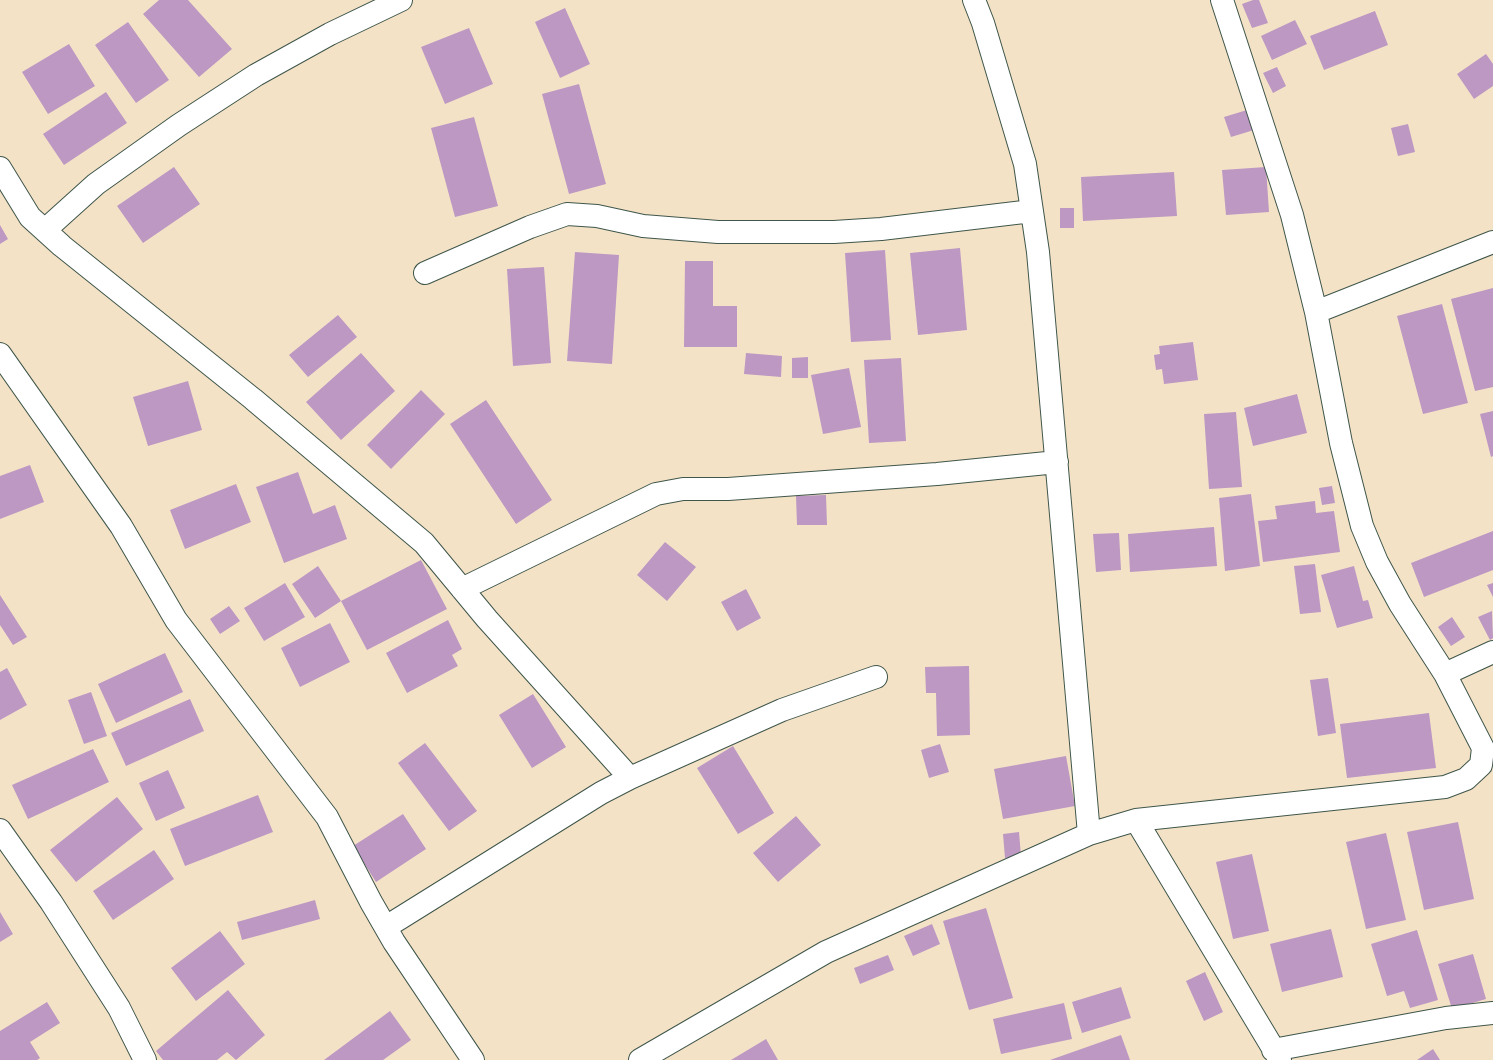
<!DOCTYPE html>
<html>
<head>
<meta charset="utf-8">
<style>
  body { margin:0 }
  canvas { display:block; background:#f4e2c7 }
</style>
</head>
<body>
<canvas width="1493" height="1060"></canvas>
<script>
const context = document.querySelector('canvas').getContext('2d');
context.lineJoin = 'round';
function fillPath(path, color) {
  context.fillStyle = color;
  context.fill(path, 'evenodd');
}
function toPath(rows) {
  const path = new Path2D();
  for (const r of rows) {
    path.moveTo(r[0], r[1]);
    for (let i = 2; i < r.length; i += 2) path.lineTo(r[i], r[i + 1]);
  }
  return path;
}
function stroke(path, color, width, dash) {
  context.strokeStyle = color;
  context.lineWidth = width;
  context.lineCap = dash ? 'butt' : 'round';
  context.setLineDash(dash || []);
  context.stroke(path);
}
fillPath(toPath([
  [159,0,188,0,232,49,199,77,143,14],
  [1253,0,1259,0,1268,23,1252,28,1242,4],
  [565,8,590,64,560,78,535,22],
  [1375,11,1388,45,1324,70,1310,36],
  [1295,20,1307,44,1272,60,1261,36],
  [128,22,169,80,136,103,95,45],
  [469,28,493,84,445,104,421,47],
  [69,44,95,86,48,114,22,72],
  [1486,54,1493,64,1493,86,1474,99,1457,74],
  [1277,67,1286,86,1273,93,1263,73],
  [579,84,606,184,569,194,542,94],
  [106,92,127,123,64,165,43,134],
  [1247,110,1254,130,1231,137,1224,117],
  [474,117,498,206,455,217,431,128],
  [1408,124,1415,152,1398,156,1391,128],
  [174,167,200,204,143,243,117,206],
  [1266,167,1269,212,1226,215,1222,170],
  [1174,172,1177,216,1083,221,1081,177],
  [1060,208,1074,208,1074,228,1060,228],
  [0,225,8,239,0,244],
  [960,248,967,330,918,335,910,253],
  [885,250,891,340,851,342,845,253],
  [575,252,619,255,612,364,567,361],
  [685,261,713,261,713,306,737,306,737,347,684,347],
  [544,267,551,363,513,366,507,269],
  [1493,288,1493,387,1475,391,1451,299],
  [1442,304,1468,403,1423,414,1397,316],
  [338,315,357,337,308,377,289,355],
  [1193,342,1198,380,1164,384,1162,369,1156,370,1154,355,1160,354,1159,346],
  [361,353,395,391,341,440,306,402],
  [746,353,782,356,781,377,744,374],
  [808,357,808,378,792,378,792,358],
  [901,358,906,441,869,443,864,360],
  [849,368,861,427,823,434,811,375],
  [188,381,202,430,148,446,133,397],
  [421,390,445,414,391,469,367,445],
  [1297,394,1307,433,1253,446,1244,408],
  [486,400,552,500,516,524,450,424],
  [1493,411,1493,456,1491,457,1480,414],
  [1236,412,1242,487,1209,489,1204,414],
  [30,465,44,502,0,519,0,476],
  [298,472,313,514,335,505,347,539,284,563,256,487],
  [236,484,251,522,185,549,170,510],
  [1332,486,1335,503,1322,505,1319,488],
  [1251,494,1260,566,1225,571,1219,498],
  [826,495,827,525,797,525,796,496],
  [1315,501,1316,513,1334,511,1340,552,1263,562,1258,521,1277,519,1275,506],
  [1214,527,1217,566,1130,572,1128,534],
  [1493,531,1493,570,1424,597,1411,563],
  [1119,533,1121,570,1096,572,1093,534],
  [665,542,696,567,667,601,637,575],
  [421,560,447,609,367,650,341,601],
  [1315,564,1321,612,1300,614,1294,566],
  [318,566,341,601,315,618,292,584],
  [1354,566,1363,601,1368,600,1373,618,1337,628,1321,575],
  [285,583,305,617,264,641,244,608],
  [1493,583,1493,597,1487,585],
  [746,589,761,618,737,631,721,602],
  [0,595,27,637,13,645,0,625],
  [229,606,240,621,220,634,210,619],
  [1492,611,1493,638,1490,640,1478,617],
  [1452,617,1465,637,1451,646,1438,627],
  [448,620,462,649,452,655,458,666,407,693,386,653],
  [330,623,350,662,300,687,281,648],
  [165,653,183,692,116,723,98,684],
  [969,666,970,735,937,736,936,693,926,693,925,667],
  [7,668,27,705,0,720,0,672],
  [1328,678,1336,733,1318,736,1310,680],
  [91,692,107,736,84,744,68,700],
  [533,694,566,747,532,768,499,715],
  [190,699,204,731,126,766,111,733],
  [1429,713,1436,768,1347,778,1340,724],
  [425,743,477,811,449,831,398,763],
  [940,744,949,772,929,778,921,750],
  [733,746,774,813,738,834,697,768],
  [93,749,109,782,28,819,12,785],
  [1066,756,1075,806,1003,819,994,769],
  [168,770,185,808,156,821,139,783],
  [258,795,273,832,185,866,170,829],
  [117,797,143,829,76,882,50,850],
  [403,814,426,849,376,882,353,846],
  [796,816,821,845,778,882,753,853],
  [1458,822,1474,899,1424,910,1407,832],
  [1019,832,1021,856,1005,858,1003,834],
  [1386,833,1406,920,1366,929,1346,842],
  [154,850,174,879,113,920,93,891],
  [1252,854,1269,931,1233,939,1216,862],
  [315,900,320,919,242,940,237,922],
  [986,908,1013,998,969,1010,943,921],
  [0,912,13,934,0,942],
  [932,924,940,944,913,956,904,936],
  [1331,929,1343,977,1282,992,1270,944],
  [1417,930,1438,1000,1410,1008,1404,991,1387,996,1371,944],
  [220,931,245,964,196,1001,171,968],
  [1473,954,1486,999,1452,1009,1438,964],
  [888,955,894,970,860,984,854,968],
  [1205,972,1223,1012,1204,1021,1186,981],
  [1121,987,1131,1018,1082,1033,1072,1002],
  [228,990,265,1035,236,1060,227,1052,217,1060,163,1060,156,1051],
  [47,1002,60,1023,30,1042,40,1058,37,1060,0,1060,0,1031],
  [1064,1003,1072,1039,1001,1054,993,1019],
  [390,1011,411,1040,383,1060,324,1060],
  [1121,1035,1130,1060,1050,1060],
  [766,1039,778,1060,731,1060],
  [1433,1049,1440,1060,1417,1060]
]), '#bc98c3');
const minor = toPath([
  [974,0,983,23,1025,164,1038,252,1089,834],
  [0,168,30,217,62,246,253,399,424,543,487,619,630,778,601,793,386,927],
  [45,230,96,184,179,125,256,75,330,34,401,0],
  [425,273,530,227,567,214,597,216,643,226,718,232,834,232,881,229,1032,211],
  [1316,312,1493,242],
  [0,354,121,526,176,620,327,817,371,902,394,942,473,1060],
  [462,589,656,494,683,489,728,489,937,474,1057,462],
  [1445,674,1493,652],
  [630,778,782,710,876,677],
  [1136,820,1280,1060],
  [0,830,51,902,119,1008,145,1060],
  [1273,1050,1446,1018,1493,1013],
  [640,1060,826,952,1089,834,1136,820,1445,787,1466,779,1481,765,1483,748,1445,674,1400,604,1377,562,1362,526,1341,443,1316,312,1292,215,1222,0]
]);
stroke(minor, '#3f564a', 24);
stroke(minor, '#fff', 22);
</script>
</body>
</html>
